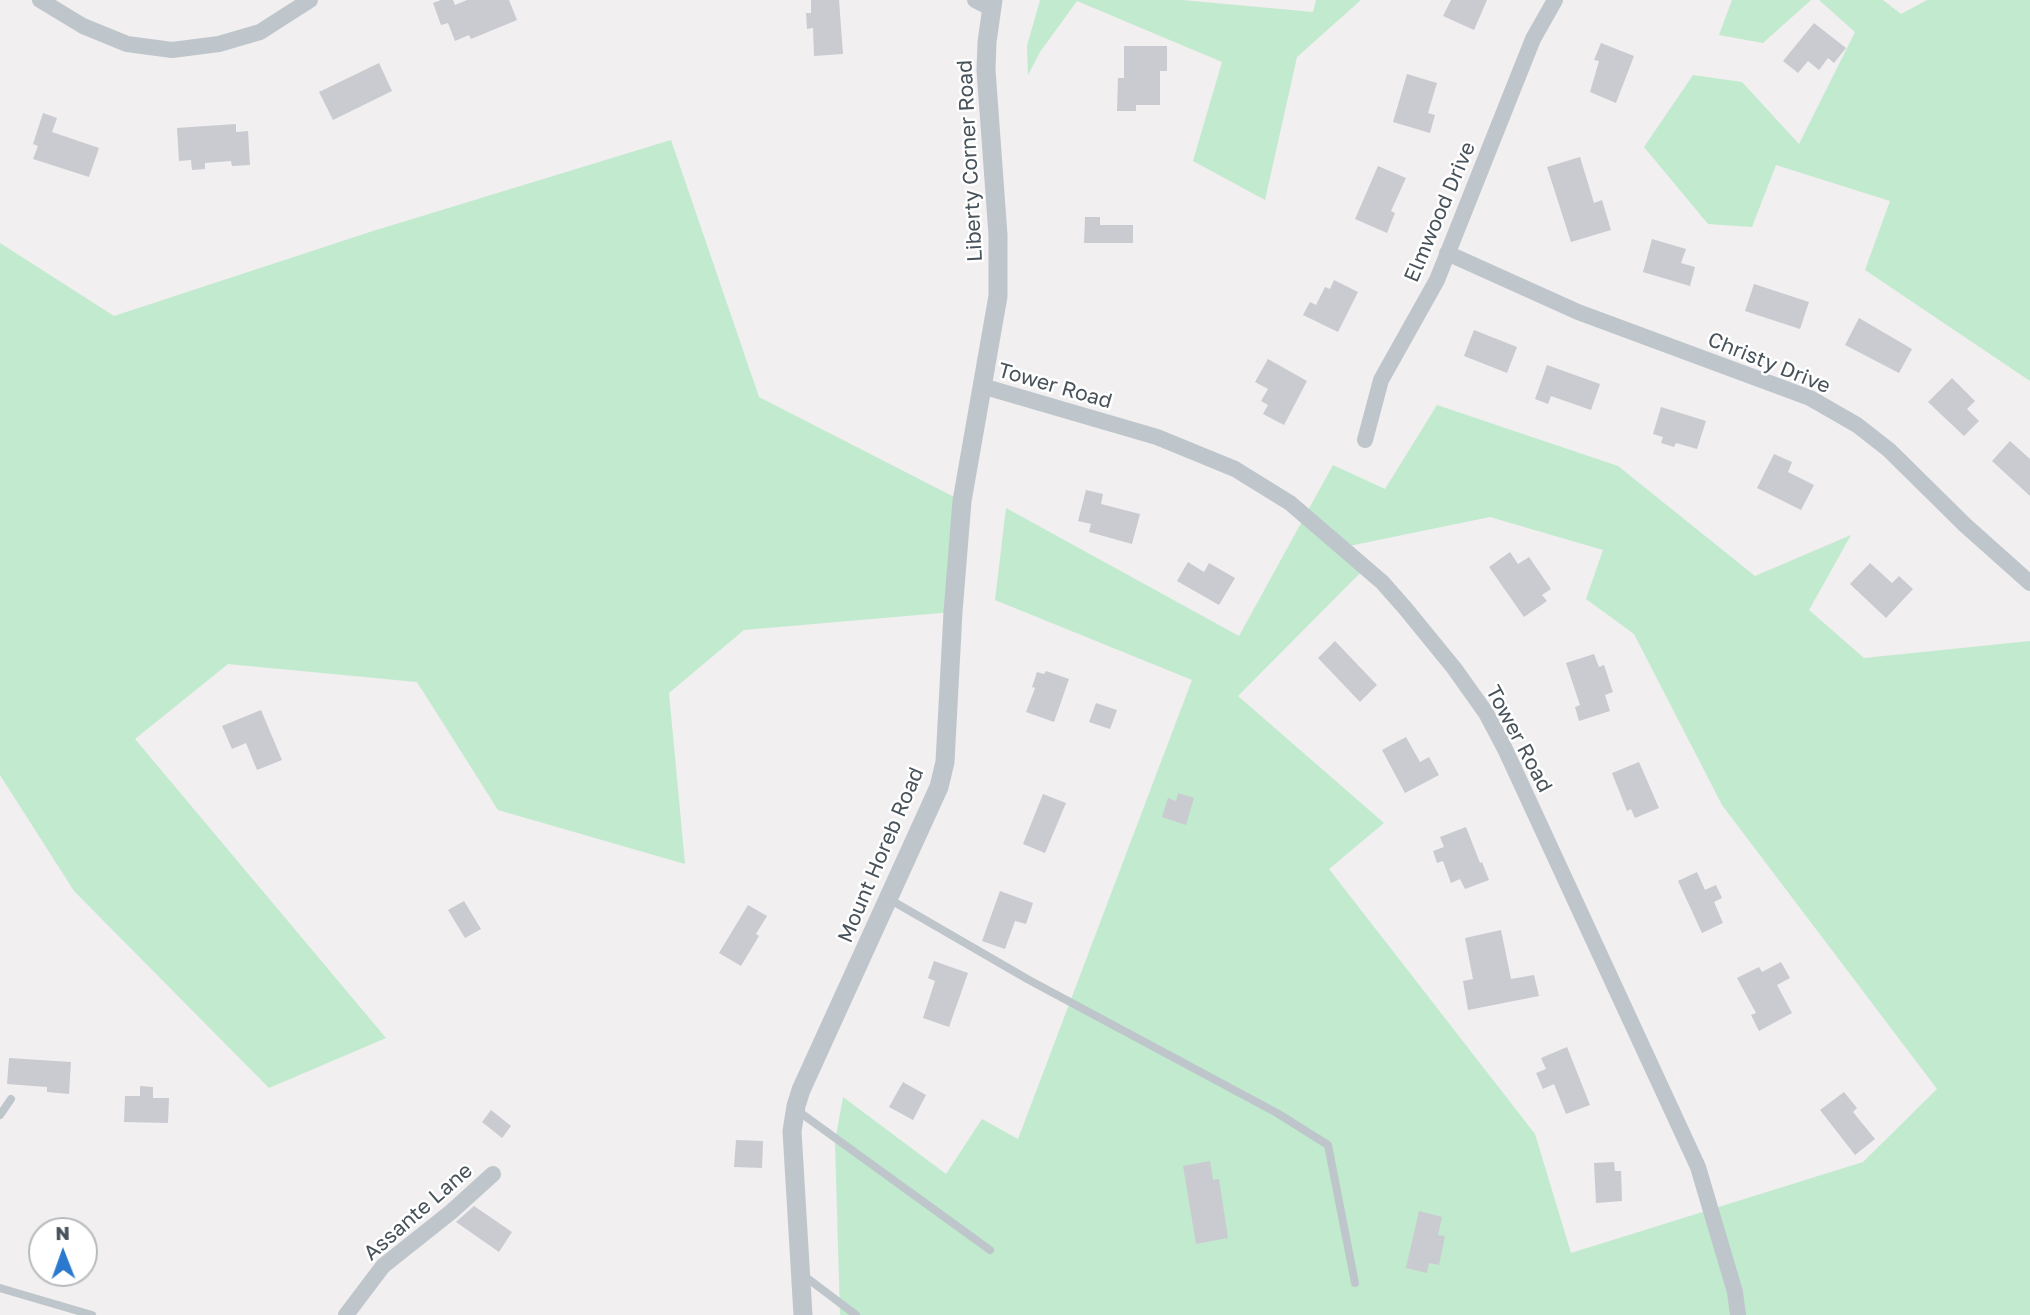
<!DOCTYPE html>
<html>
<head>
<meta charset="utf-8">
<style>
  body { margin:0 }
  #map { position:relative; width:2030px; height:1315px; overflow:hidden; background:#f1efef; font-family:"Golos Text",sans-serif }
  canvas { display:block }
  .north { position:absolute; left:28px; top:1217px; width:70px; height:70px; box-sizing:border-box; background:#fff; border:2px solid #b6babd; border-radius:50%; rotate:359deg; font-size:19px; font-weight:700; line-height:28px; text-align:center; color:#48525a }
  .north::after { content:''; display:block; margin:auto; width:24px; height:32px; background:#2b79ce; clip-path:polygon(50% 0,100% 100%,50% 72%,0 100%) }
</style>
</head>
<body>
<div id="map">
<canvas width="2030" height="1315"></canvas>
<div class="north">N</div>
</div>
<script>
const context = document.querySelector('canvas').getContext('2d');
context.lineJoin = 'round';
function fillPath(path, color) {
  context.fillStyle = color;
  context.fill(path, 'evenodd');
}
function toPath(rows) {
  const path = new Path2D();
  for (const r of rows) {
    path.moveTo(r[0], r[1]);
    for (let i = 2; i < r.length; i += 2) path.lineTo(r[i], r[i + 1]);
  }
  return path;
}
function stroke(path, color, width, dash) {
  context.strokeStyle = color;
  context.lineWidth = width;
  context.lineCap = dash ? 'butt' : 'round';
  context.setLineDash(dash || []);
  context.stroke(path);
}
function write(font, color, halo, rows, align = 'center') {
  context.font = font + ' "Golos Text",sans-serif';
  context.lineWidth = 5;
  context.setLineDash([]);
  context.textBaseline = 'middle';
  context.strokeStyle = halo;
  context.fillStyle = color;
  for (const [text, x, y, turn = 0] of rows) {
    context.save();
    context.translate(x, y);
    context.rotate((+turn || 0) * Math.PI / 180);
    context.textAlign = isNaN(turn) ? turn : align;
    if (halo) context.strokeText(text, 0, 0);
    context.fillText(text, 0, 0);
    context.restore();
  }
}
fillPath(toPath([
  [1040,0,1182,0,1313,12,1316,0,1361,0,1297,57,1265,200,1193,161,1222,62,1077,1,1040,52,1028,75,1027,46],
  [1732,0,1811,0,1763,43,1719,35],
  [1819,0,1883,0,1901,14,1927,0,2030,0,2030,381,1865,270,1890,201,1776,165,1752,227,1708,224,1644,147,1693,75,1742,82,1799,144,1855,32],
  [671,140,759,397,962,501,953,612,744,630,669,693,685,864,498,810,417,682,228,664,135,739,386,1038,269,1088,74,891,0,775,0,243,114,316,373,231],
  [1437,405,1618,466,1755,576,1851,535,1809,610,1864,658,2030,641,2030,1315,840,1315,835,1142,843,1097,946,1174,982,1119,1018,1139,1192,680,995,600,1006,508,1239,636,1333,465,1385,489],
  [1490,517,1603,550,1586,599,1634,634,1722,805,1937,1089,1863,1162,1571,1253,1535,1134,1329,869,1384,823,1238,696,1368,565,1349,546]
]), '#c1eacf');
fillPath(toPath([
  [441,0,453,0,455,5,467,0,509,0,517,20,471,39,469,35,455,41,448,23,441,25,433,3],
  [811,0,839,0,843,54,814,56,813,28,807,29,806,13,811,13],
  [1451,0,1487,0,1474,30,1443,16],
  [1814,23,1846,48,1834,63,1828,58,1819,70,1808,61,1798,73,1783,61],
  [1601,43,1634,56,1616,103,1590,92,1599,61,1594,60],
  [1124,46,1167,46,1167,71,1160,71,1160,105,1136,105,1136,111,1117,111,1118,78,1124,78],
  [379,63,392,91,333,120,319,92],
  [1407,74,1437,83,1428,113,1435,115,1430,133,1393,122],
  [43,113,57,118,52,132,99,148,89,177,33,159,38,146,33,144],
  [236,124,236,132,248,131,250,165,232,166,231,161,205,163,205,169,192,170,191,160,179,161,177,128],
  [1580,157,1594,203,1602,200,1611,230,1571,242,1547,167],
  [1378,166,1406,178,1391,211,1395,213,1387,233,1355,219],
  [1085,217,1100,217,1100,225,1133,225,1133,243,1084,243],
  [1652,239,1686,249,1681,263,1695,267,1690,286,1643,272],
  [1334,280,1358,292,1338,332,1303,315,1310,302,1316,305,1325,287,1330,289],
  [1754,284,1809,302,1800,329,1745,311],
  [1859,318,1912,349,1899,373,1845,345],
  [1474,330,1517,347,1507,373,1464,356],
  [1268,359,1307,381,1284,425,1263,414,1268,405,1261,401,1268,389,1255,382],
  [1547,365,1600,384,1591,410,1551,396,1548,404,1535,399],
  [1952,378,1975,401,1967,409,1979,421,1964,436,1928,402],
  [1661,407,1706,421,1697,449,1676,443,1674,447,1661,443,1663,437,1653,434],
  [2010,441,2030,459,2030,496,1992,461],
  [1774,454,1792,462,1788,472,1814,485,1801,510,1757,488],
  [1086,490,1103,494,1101,504,1140,514,1132,544,1089,532,1091,524,1078,521],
  [1510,552,1518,564,1529,557,1551,589,1542,595,1547,601,1524,617,1489,567],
  [1188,562,1204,572,1209,563,1235,578,1219,605,1177,581],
  [1870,563,1892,583,1899,576,1913,589,1886,618,1850,584],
  [1335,641,1377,685,1360,702,1318,658],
  [1594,654,1599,667,1604,665,1613,692,1605,695,1610,711,1579,721,1575,707,1580,705,1566,663],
  [1046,671,1069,679,1054,722,1026,712,1035,688,1032,687,1037,672,1044,674],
  [1096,703,1117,710,1110,729,1089,722],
  [261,710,282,760,257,770,246,743,232,749,222,726],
  [1406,737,1420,762,1429,757,1439,775,1405,793,1382,750],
  [1639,762,1659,808,1635,818,1631,809,1627,811,1612,773],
  [1178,793,1194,798,1186,825,1162,817,1168,798,1176,801],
  [1043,794,1066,803,1045,853,1023,844],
  [1466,827,1480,863,1482,862,1489,880,1465,889,1460,879,1451,883,1443,861,1437,863,1433,851,1444,847,1440,837],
  [1697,872,1705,890,1716,885,1722,898,1714,902,1723,923,1702,933,1678,881],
  [1000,891,1033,903,1026,924,1015,921,1005,949,982,941],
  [464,901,481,929,465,938,448,910],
  [748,905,767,916,756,934,759,936,741,966,719,953],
  [1501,930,1511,979,1534,975,1539,996,1468,1010,1463,981,1473,979,1465,938],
  [934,961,968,973,949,1027,923,1018,935,981,928,978],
  [1781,962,1790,978,1777,985,1792,1013,1759,1031,1751,1015,1756,1013,1737,978,1759,967,1762,972],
  [1567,1047,1590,1105,1566,1114,1554,1084,1543,1089,1536,1073,1546,1069,1541,1058],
  [9,1058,71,1062,69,1094,47,1092,47,1087,7,1084],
  [903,1082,926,1095,913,1120,889,1107],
  [140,1086,153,1087,153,1098,169,1098,168,1123,124,1122,125,1096,140,1096],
  [1844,1092,1857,1108,1853,1112,1875,1139,1855,1155,1820,1110],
  [491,1110,511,1126,502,1138,482,1122],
  [736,1140,763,1141,762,1168,734,1167],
  [1210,1161,1213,1180,1219,1179,1228,1238,1196,1244,1183,1166],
  [1614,1162,1615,1171,1621,1171,1622,1201,1596,1203,1594,1163],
  [474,1206,512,1232,499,1252,456,1222],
  [1419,1211,1442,1217,1438,1235,1445,1236,1439,1265,1429,1263,1427,1273,1406,1268]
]), '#c9cbd1');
stroke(toPath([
  [889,899,1029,980,1277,1113,1328,1145,1355,1283],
  [798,1111,990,1250],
  [0,1115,11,1099],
  [803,1275,856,1315],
  [0,1288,92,1315]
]), '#bec6cc', 8);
stroke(toPath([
  [40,0,83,26,127,44,172,50,219,44,260,32,310,0],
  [975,0,991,8],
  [1447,253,1578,312,1810,398,1857,425,1889,450,1965,525,2030,583],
  [982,386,1157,437,1235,469,1290,503,1382,582,1405,608,1454,668,1486,713,1505,749,1698,1167,1735,1292,1738,1315],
  [1365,440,1381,380,1437,280,1533,39,1555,0],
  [346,1315,383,1266,451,1212,493,1174]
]), '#bec6cc', 16);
stroke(toPath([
  [803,1315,792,1131,796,1106,801,1090,939,787,945,762,953,612,962,501,998,296,998,235,986,70,987,42,993,0]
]), '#bec6cc', 19);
write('21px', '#48525a', '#fff', [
  ["Liberty Corner Road",970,161,-93],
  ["Elmwood Drive",1440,212,-67],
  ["Christy Drive",1769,363,22],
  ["Tower Road",1055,386,16],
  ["Tower Road",1519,739,62],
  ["Mount Horeb Road",881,855,-67],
  ["Assante Lane",418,1212,-41]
]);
</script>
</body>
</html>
